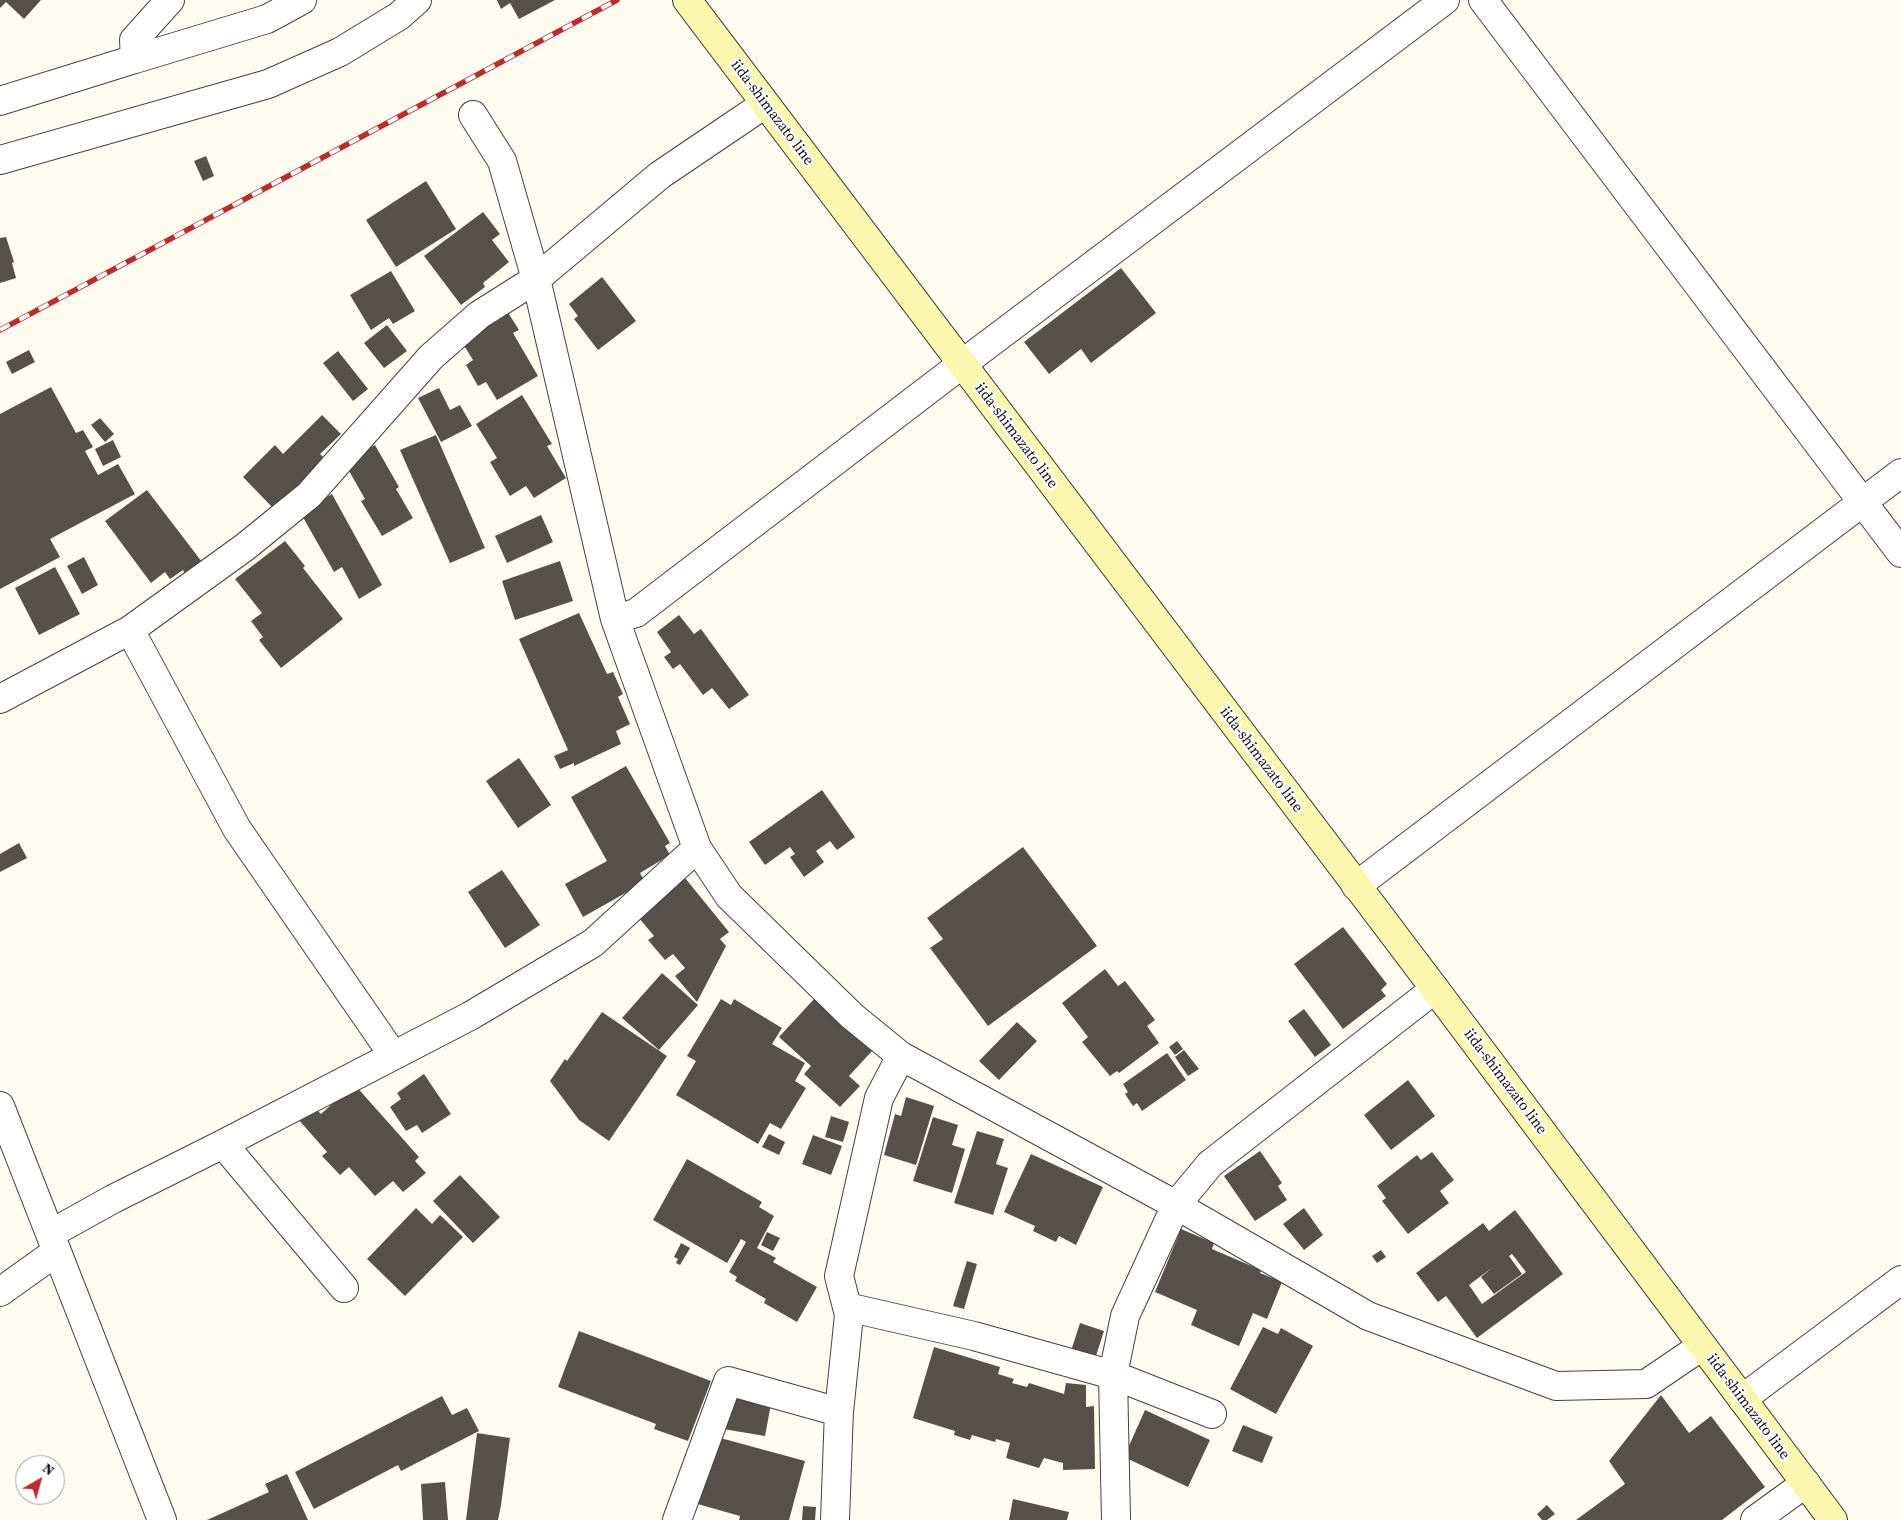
<!DOCTYPE html>
<html>
<head>
<meta charset="utf-8">
<style>
  body { margin:0 }
  #map { position:relative; width:1901px; height:1520px; overflow:hidden; background:#fefcf1; font-family:"Source Serif 4",serif }
  canvas { display:block }
  .north { position:absolute; left:15px; top:1455px; width:50px; height:50px; box-sizing:border-box; background:#fff; border:1px solid #9f9f9f; border-radius:50%; rotate:38deg; font-size:14px; font-weight:700; line-height:20px; text-align:center; color:#0f0f0f }
  .north::after { content:''; display:block; margin:auto; width:18px; height:22px; background:#b92d2c; clip-path:polygon(50% 0,100% 100%,50% 72%,0 100%) }
</style>
</head>
<body>
<div id="map">
<canvas width="1901" height="1520"></canvas>
<div class="north">N</div>
</div>
<script>
const context = document.querySelector('canvas').getContext('2d');
context.lineJoin = 'round';
function fillPath(path, color) {
  context.fillStyle = color;
  context.fill(path, 'evenodd');
}
function toPath(rows) {
  const path = new Path2D();
  for (const r of rows) {
    path.moveTo(r[0], r[1]);
    for (let i = 2; i < r.length; i += 2) path.lineTo(r[i], r[i + 1]);
  }
  return path;
}
function stroke(path, color, width, dash) {
  context.strokeStyle = color;
  context.lineWidth = width;
  context.lineCap = dash ? 'butt' : 'round';
  context.setLineDash(dash || []);
  context.stroke(path);
}
function write(font, color, halo, rows, align = 'center') {
  context.font = font + ' "Source Serif 4",serif';
  context.lineWidth = 5;
  context.setLineDash([]);
  context.textBaseline = 'middle';
  context.strokeStyle = halo;
  context.fillStyle = color;
  for (const [text, x, y, turn = 0] of rows) {
    context.save();
    context.translate(x, y);
    context.rotate((+turn || 0) * Math.PI / 180);
    context.textAlign = isNaN(turn) ? turn : align;
    if (halo) context.strokeText(text, 0, 0);
    context.fillText(text, 0, 0);
    context.restore();
  }
}
fillPath(toPath([
  [0,0,41,0,24,19,6,2,0,8],
  [497,0,555,0,519,19,510,3,501,9],
  [206,156,214,176,203,181,194,161],
  [426,181,456,229,396,267,366,220],
  [483,212,500,234,492,240,509,262,483,283,485,287,461,305,424,256],
  [6,237,14,262,12,263,16,278,0,283,0,238],
  [1121,268,1156,313,1091,363,1081,349,1049,374,1024,342],
  [391,271,415,311,393,324,389,318,371,330,350,295],
  [602,277,636,321,598,350,574,319,578,316,569,304],
  [507,311,519,330,513,333,538,376,497,400,486,382,478,386,466,365,473,360,460,339],
  [387,325,407,351,384,368,364,343],
  [29,350,35,362,12,374,6,362],
  [338,351,368,389,353,401,323,363],
  [51,387,76,433,83,430,93,447,85,451,98,475,118,464,135,494,50,539,60,557,0,589,0,414],
  [439,388,450,410,460,405,472,426,441,442,418,398],
  [522,395,552,444,547,446,566,478,534,498,526,486,510,496,490,462,497,458,476,424],
  [322,415,341,434,320,454,325,459,274,509,243,477,275,445,283,454],
  [100,418,114,434,105,442,91,425],
  [436,435,485,548,450,563,400,450],
  [113,440,121,457,103,466,95,449],
  [375,445,399,487,396,489,413,518,382,536,361,501,365,499,344,462],
  [147,490,202,562,185,574,183,570,170,579,165,572,151,583,105,521],
  [332,494,382,585,359,599,342,567,334,572,300,512],
  [541,515,553,542,507,563,495,536],
  [285,541,305,566,303,568,343,619,281,668,259,640,263,637,251,621,262,613,235,579],
  [84,557,98,585,82,594,67,566],
  [560,561,573,601,515,620,502,581],
  [55,567,80,614,39,635,15,588],
  [579,613,607,674,613,672,623,694,618,697,630,724,616,731,621,744,574,766,574,763,560,769,554,756,568,750,519,639],
  [679,615,694,634,701,629,749,695,729,709,712,688,703,695,680,664,673,669,664,657,671,652,657,632],
  [519,758,551,805,518,828,486,781],
  [626,766,670,843,665,846,670,855,640,873,645,882,583,917,565,884,607,861,571,797],
  [822,790,855,837,837,850,830,841,816,851,824,862,804,877,790,857,795,854,790,847,765,865,749,842],
  [19,843,27,858,0,872,0,854],
  [1023,847,1097,946,988,1026,930,948,943,939,927,918],
  [502,870,540,925,505,948,468,892],
  [681,873,729,932,720,939,726,946,697,1002,675,976,685,968,673,954,665,960,648,940,654,936,634,912],
  [1343,927,1387,984,1381,990,1386,996,1343,1029,1294,964],
  [1105,969,1118,986,1125,981,1155,1020,1147,1026,1159,1043,1119,1073,1117,1071,1110,1076,1082,1042,1088,1037,1062,1003],
  [662,973,698,1005,659,1050,622,1018],
  [815,998,872,1051,849,1076,860,1086,840,1107,804,1074,811,1066,779,1037],
  [721,999,731,1005,734,999,782,1028,772,1044,805,1063,795,1081,806,1088,781,1129,770,1123,758,1144,676,1095,696,1061,687,1056],
  [1304,1009,1331,1045,1315,1057,1288,1021],
  [602,1012,667,1056,609,1141,579,1120,550,1081,565,1059,567,1061],
  [1017,1022,1037,1041,999,1080,979,1061],
  [1177,1041,1183,1049,1175,1055,1169,1047],
  [1184,1050,1199,1069,1188,1076,1175,1057],
  [1167,1053,1186,1080,1142,1111,1137,1103,1133,1106,1125,1094,1128,1092,1123,1084],
  [424,1074,451,1114,422,1133,417,1125,406,1131,390,1107,401,1099,397,1093],
  [1408,1080,1435,1116,1391,1150,1364,1115],
  [354,1084,419,1157,415,1161,426,1173,403,1192,393,1181,375,1196,349,1167,340,1175,322,1156,327,1152,298,1119,313,1106,321,1114],
  [906,1097,934,1106,916,1165,884,1155,895,1114,901,1116],
  [831,1116,849,1122,843,1142,825,1137],
  [933,1117,958,1125,952,1145,965,1149,952,1193,913,1181],
  [977,1131,1004,1139,996,1164,1008,1168,993,1215,954,1203],
  [769,1134,785,1142,779,1155,762,1147],
  [813,1135,842,1146,831,1175,802,1164],
  [1260,1151,1282,1183,1278,1186,1287,1200,1255,1221,1224,1176],
  [1432,1152,1454,1180,1440,1191,1449,1203,1408,1234,1382,1201,1386,1198,1377,1186,1417,1155,1421,1160],
  [1031,1154,1103,1187,1076,1245,1059,1236,1056,1242,1033,1231,1035,1226,1004,1212],
  [687,1159,762,1202,759,1207,774,1216,757,1248,776,1258,773,1262,817,1287,797,1322,764,1303,766,1299,735,1281,737,1277,729,1272,746,1242,741,1239,727,1263,653,1220],
  [460,1175,500,1217,473,1243,433,1201],
  [416,1208,432,1224,440,1215,463,1237,405,1296,367,1259],
  [1304,1208,1323,1235,1304,1250,1283,1224],
  [1515,1210,1563,1274,1477,1338,1446,1296,1438,1302,1416,1273,1483,1223,1489,1231],
  [1512,1254,1526,1272,1482,1304,1469,1285,1493,1267,1481,1277,1494,1294,1522,1274,1509,1256],
  [1181,1229,1214,1243,1212,1249,1261,1270,1260,1273,1282,1282,1267,1319,1253,1313,1239,1346,1191,1325,1197,1310,1155,1292],
  [767,1232,780,1238,773,1251,761,1245],
  [681,1243,690,1248,680,1265,676,1263,678,1259,674,1257],
  [1381,1250,1386,1257,1377,1263,1372,1256],
  [967,1261,977,1264,964,1309,953,1306],
  [1080,1323,1104,1331,1095,1359,1071,1351],
  [1263,1327,1278,1334,1281,1328,1313,1346,1276,1414,1230,1389],
  [579,1331,711,1381,688,1441,654,1429,656,1424,558,1387],
  [934,1347,1000,1367,998,1374,1014,1379,1012,1383,1027,1387,1029,1383,1064,1394,1066,1383,1086,1385,1086,1407,1094,1406,1095,1469,1063,1470,1063,1463,1044,1458,1039,1468,1006,1458,1010,1443,996,1439,995,1442,972,1435,970,1440,954,1435,955,1431,913,1418],
  [1661,1395,1689,1433,1711,1416,1765,1487,1722,1520,1576,1520,1625,1484,1609,1461],
  [442,1396,452,1415,467,1408,479,1431,401,1471,398,1465,314,1509,295,1472],
  [729,1397,771,1404,765,1436,723,1429],
  [1145,1410,1210,1440,1188,1487,1124,1457],
  [1243,1425,1273,1437,1262,1463,1232,1451],
  [477,1433,510,1438,501,1505,498,1520,466,1520],
  [713,1436,805,1461,789,1520,739,1520,740,1516,694,1503],
  [287,1474,308,1520,207,1520,269,1492,265,1484],
  [445,1482,448,1520,423,1520,421,1484],
  [1013,1499,1069,1512,1067,1520,1009,1520],
  [1547,1505,1555,1514,1547,1520,1542,1520,1537,1514],
  [803,1506,816,1507,815,1520,802,1520]
]), '#57514b');
const minor = toPath([
  [1483,0,1901,553],
  [135,59,267,19,302,0],
  [0,101,135,59,134,40,170,0],
  [473,115,502,161,536,279,615,619,697,848,729,896,852,1016,901,1056,1176,1205,1368,1316,1556,1386,1646,1384,1702,1346],
  [0,160,268,84,340,52,399,16,417,0],
  [615,619,636,613,962,364,1445,0],
  [130,630,237,829,393,1055],
  [0,699,130,630,245,547,309,495,431,357,479,315,536,279,660,175,765,104],
  [1356,886,1901,473],
  [0,1106,162,1520],
  [223,1144,344,1288],
  [50,1234,113,1199,223,1144,470,1016,593,943,697,848],
  [0,1292,56,1252],
  [847,1307,974,1336,1113,1375,1212,1414],
  [1742,1399,1901,1280],
  [677,1520,728,1381,839,1412,849,1315,839,1276,879,1098,901,1056],
  [835,1520,839,1410],
  [1116,1520,1113,1375,1125,1316,1176,1205,1210,1164,1435,989],
  [1755,1520,1806,1483]
]);
const secondary = toPath([
  [687,0,1435,989,1833,1520]
]);
stroke(minor, '#424242', 30);
stroke(secondary, '#313131', 30);
stroke(minor, '#fff', 28);
stroke(secondary, '#fbf7af', 28);
const rail = toPath([
  [0,330,617,0]
]);
stroke(rail, '#b92d2c', 5.5);
stroke(rail, '#fff', 4, [11]);
write('15px', '#0f0f0f', '#fff', [
  ["iida-shimazato line",772,113,53],
  ["iida-shimazato line",1016,436,53],
  ["iida-shimazato line",1261,760,53],
  ["iida-shimazato line",1505,1082,53],
  ["iida-shimazato line",1748,1407,53]
]);
</script>
</body>
</html>
